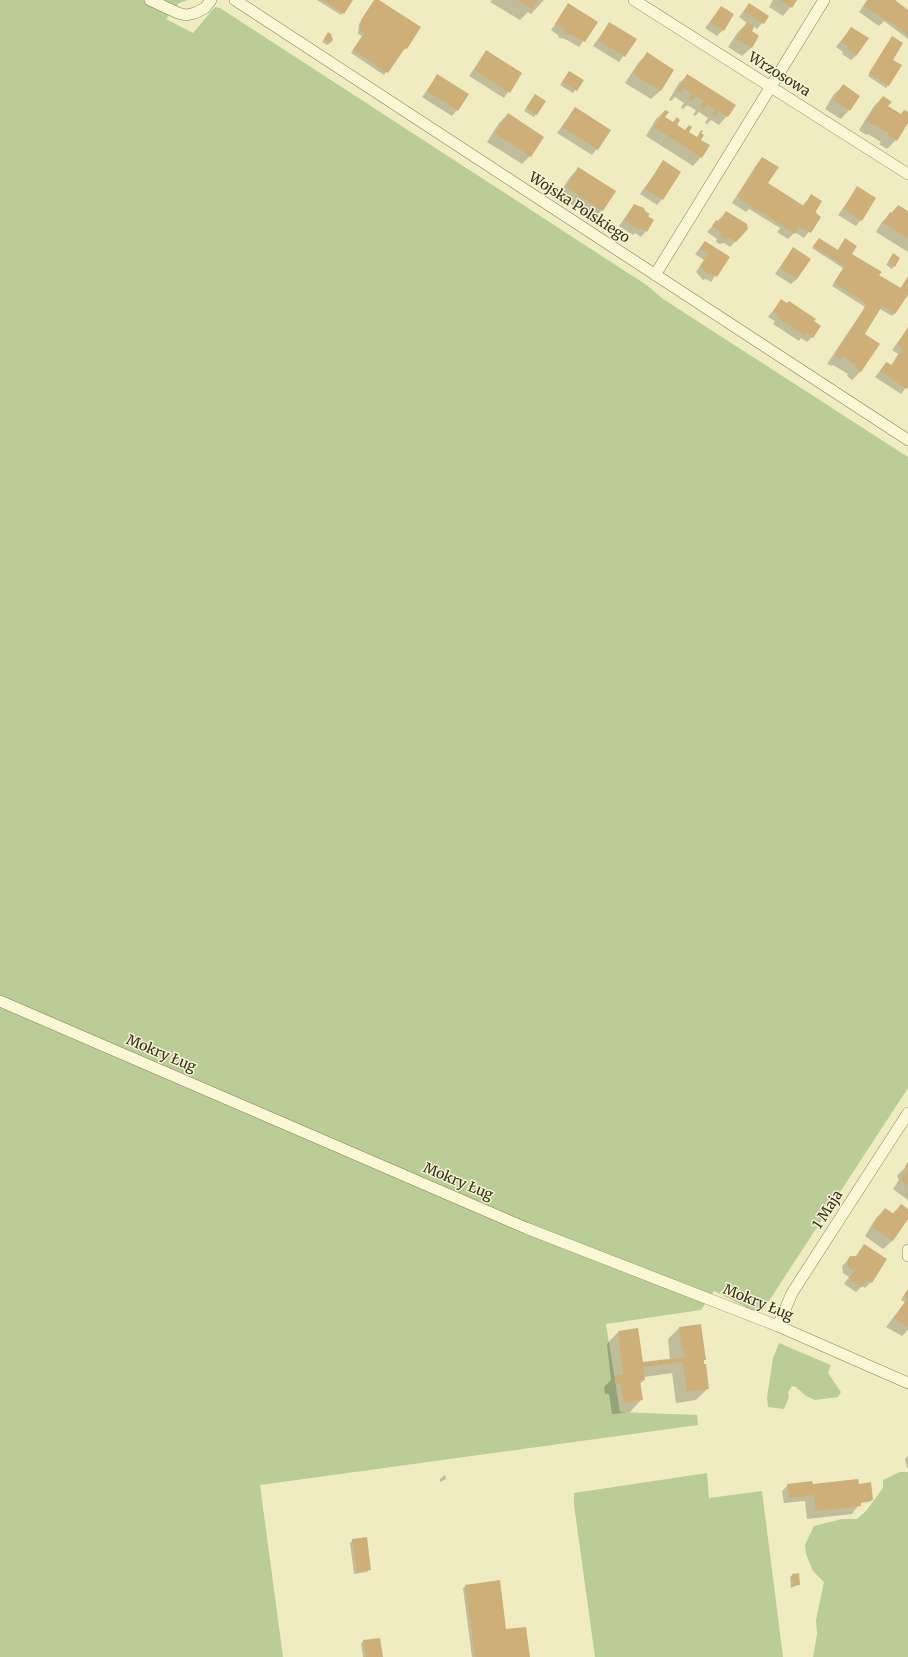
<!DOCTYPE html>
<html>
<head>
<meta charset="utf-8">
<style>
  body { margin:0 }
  canvas { display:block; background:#efecc2 }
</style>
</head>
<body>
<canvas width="908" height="1657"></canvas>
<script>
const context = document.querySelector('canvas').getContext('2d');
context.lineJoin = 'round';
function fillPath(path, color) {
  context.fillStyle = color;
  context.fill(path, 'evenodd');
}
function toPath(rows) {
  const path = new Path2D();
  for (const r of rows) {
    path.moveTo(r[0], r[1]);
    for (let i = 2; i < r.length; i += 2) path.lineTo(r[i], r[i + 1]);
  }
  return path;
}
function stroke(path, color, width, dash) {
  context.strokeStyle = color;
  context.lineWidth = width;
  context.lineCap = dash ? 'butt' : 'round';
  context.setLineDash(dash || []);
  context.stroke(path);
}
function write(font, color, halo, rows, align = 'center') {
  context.font = font + ' Merriweather,serif';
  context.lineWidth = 3;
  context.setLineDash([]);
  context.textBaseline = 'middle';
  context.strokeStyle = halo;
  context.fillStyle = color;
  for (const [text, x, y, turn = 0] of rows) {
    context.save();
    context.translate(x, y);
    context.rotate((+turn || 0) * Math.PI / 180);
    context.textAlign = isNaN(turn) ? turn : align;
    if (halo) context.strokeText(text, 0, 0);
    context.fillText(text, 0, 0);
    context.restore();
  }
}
fillPath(toPath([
  [0,0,188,0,179,3,166,19,193,33,215,7,220,8,648,286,663,299,908,457,908,1088,763,1310,752,1310,714,1291,701,1310,606,1324,620,1412,697,1415,698,1425,260,1485,283,1657,0,1657],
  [779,1343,831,1365,828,1373,841,1392,838,1397,815,1400,806,1396,796,1387,792,1386,788,1392,789,1397,784,1409,768,1407,767,1398,773,1358],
  [900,1472,908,1472,908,1657,813,1657,817,1634,816,1620,824,1582,813,1571,806,1554,805,1545,814,1526,842,1519,857,1519,866,1511,883,1488,883,1480],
  [707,1473,709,1498,762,1491,783,1657,595,1657,574,1505,574,1493]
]), '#bacd96');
fillPath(toPath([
  [317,0,352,0,341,15],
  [375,0,377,0,406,48,403,51,402,50,384,75,351,53,362,36,358,34,359,24],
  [492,0,544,0,531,14,528,12,520,20,490,2],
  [773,0,796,0,783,16,769,7],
  [867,0,893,0,908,11,908,39,884,21,879,26,859,12],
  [749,4,768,16,757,29,753,26,750,31,758,36,751,48,742,56,728,47,738,32,747,23,739,17],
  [569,5,597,22,579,47,565,39,559,38,558,35,551,30],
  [721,7,723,30,717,36,705,28],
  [610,23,635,40,619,62,593,46],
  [851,28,857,55,851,60,842,54,843,52,836,47],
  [328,33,330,43,327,45,322,42],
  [890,40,892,60,888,85,886,88,868,76],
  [486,51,521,73,504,98,469,76],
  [647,54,673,70,660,91,651,99,625,83,639,62],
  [569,72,583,80,573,93,560,85],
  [438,75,457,110,452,116,422,97],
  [688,75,727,116,719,125,711,120,707,124,705,123,708,118,699,112,695,116,693,115,696,110,687,105,683,109,681,107,684,103,675,97,671,101,669,100,679,83],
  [843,86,849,110,841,119,825,109,834,94],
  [533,97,536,114,534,117,524,111],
  [883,97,887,107,900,115,904,111,908,114,908,121,896,140,887,149,879,144,881,142,868,134,866,135,859,130,874,106],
  [575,108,610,131,592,155,557,133],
  [665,111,664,117,700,140,701,157,693,166,646,136,656,119],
  [508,114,530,156,522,164,487,142,499,123],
  [762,158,766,184,802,206,811,196,816,214,820,217,804,238,795,232,788,239,777,232,780,228,749,209,746,212,732,203,757,164],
  [663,162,662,199,657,205,640,194],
  [579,168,602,210,594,219,558,196,570,177],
  [858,187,861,220,856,226,838,215],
  [634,205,647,217,646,231,641,237,635,233,633,235,619,226],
  [898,206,908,212,908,252,876,232,882,222],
  [726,212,747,229,730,247,724,243,720,244,716,242,717,239,707,232],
  [819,239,837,251,843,242,851,254,878,275,900,289,908,276,908,293,894,314,892,316,880,309,863,334,861,371,852,380,847,376,848,374,833,365,832,366,827,364,865,307,832,286,843,268,812,248],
  [705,242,728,257,711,282,706,279,703,280,696,272,704,260,695,254],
  [793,248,797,279,791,284,775,274],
  [893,254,894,266,892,269,886,265],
  [781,301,813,322,812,337,807,342,801,338,799,341,773,324,775,321,768,317],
  [908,329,908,385,901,394,875,377,886,363,891,366,898,354,892,350],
  [908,1164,908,1200,893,1189,899,1180,897,1176],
  [901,1205,908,1210,908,1217,892,1241,883,1249,865,1236,876,1218,885,1209,892,1214],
  [852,1256,871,1282,865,1288,862,1286,856,1292,844,1284,849,1277,843,1273,842,1266],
  [908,1289,908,1330,902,1336,886,1327,905,1302,901,1300],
  [679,1328,703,1361,708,1388,696,1400,676,1403,672,1373,644,1377,644,1380,640,1384,641,1400,630,1412,612,1414,609,1394,605,1394,604,1387,611,1380,607,1344,618,1332,642,1363,670,1360,668,1339],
  [908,1456,908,1468,907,1468,905,1459],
  [445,1475,446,1479,440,1482,440,1479],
  [788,1485,812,1487,858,1485,872,1500,869,1502,860,1503,852,1514,807,1519,805,1501,784,1503,782,1491],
  [353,1540,370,1569,367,1572,354,1574,350,1543],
  [792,1575,799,1584,791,1588,790,1577],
  [466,1586,505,1630,529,1657,472,1657,463,1588],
  [364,1641,382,1657,363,1657,361,1643]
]), '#0003');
fillPath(toPath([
  [323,0,353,0,344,14],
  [374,0,379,0,421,27,407,49,405,48,388,73,353,50,364,33,360,31,361,20],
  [517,0,538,0,532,9],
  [780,0,797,0,792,8],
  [868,0,895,0,908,10,908,35,886,19,886,21,864,6],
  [568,3,598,22,585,42,571,34,568,35,564,33,564,29,555,24],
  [749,3,769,16,764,24,744,11],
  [721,6,734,14,724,31,710,22],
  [609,22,637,39,625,57,598,40],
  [747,22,754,27,752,31,759,36,752,48,736,39],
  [851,27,869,38,857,55,846,48,848,46,841,42],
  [328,32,331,34,333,40,330,43,324,39],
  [892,36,903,43,893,60,902,65,889,86,869,73],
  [486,50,522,73,510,93,474,70],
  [647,52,674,70,661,91,633,74],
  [569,71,584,80,577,91,562,82],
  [437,74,469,94,458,111,427,91],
  [687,74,736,105,728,117,719,111,716,116,712,114,715,109,707,104,704,109,700,106,704,101,696,96,692,101,689,99,692,94,684,88,681,93,677,91],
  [843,84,860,96,850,111,833,100],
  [535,94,546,101,537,115,526,108],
  [883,96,892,102,888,106,901,114,904,110,908,112,908,123,897,141,887,135,889,133,866,121],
  [575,107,611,130,598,150,562,127],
  [665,110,669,112,665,117,673,122,677,117,680,120,677,125,685,130,689,125,692,127,689,132,697,137,701,130,703,131,701,133,704,135,701,140,710,145,702,158,654,127],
  [508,113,544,137,531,157,495,133],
  [762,157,779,167,768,183,804,206,811,194,822,201,816,211,817,214,821,217,811,233,799,227,795,234,737,197],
  [663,160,681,172,663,200,645,189],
  [578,167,616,191,603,211,566,187],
  [857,186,876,198,862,221,843,209],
  [634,204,644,208,645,211,650,214,648,216,654,220,647,232,641,228,640,230,624,220],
  [898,205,908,211,908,238,883,223,890,212,892,213],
  [726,211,747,224,748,229,736,242,730,238,725,239,720,236,722,233,712,226,716,220,720,222],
  [819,238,838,250,845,238,857,246,852,254,882,272,879,275,901,288,908,277,908,295,895,314,882,306,865,334,880,344,861,372,855,367,856,365,842,356,841,359,835,355,867,304,834,283,845,266,813,246],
  [705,241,730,257,717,277,712,274,709,275,700,266,709,254,700,248],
  [793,247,811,259,797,279,780,268],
  [893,253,900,258,895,267,888,262],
  [781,299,787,303,789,301,816,319,814,321,821,326,813,338,807,333,805,336,778,318,779,315,773,311],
  [908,327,908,387,907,389,880,371,886,362,892,365,903,349,897,344],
  [908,1162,908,1185,901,1180,907,1171,905,1166],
  [901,1204,908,1209,908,1219,893,1241,872,1227,885,1208,894,1214],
  [864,1244,887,1259,872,1283,867,1280,862,1287,849,1278,854,1271,848,1267,847,1261,850,1256,856,1256],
  [908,1289,908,1327,894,1318,907,1299,903,1297],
  [701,1324,706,1360,704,1360,704,1364,706,1364,709,1389,687,1392,683,1362,643,1367,645,1380,640,1381,643,1400,623,1403,621,1383,616,1384,615,1375,623,1374,618,1331,638,1328,643,1362,685,1357,684,1351,682,1351,679,1327],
  [858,1479,859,1484,871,1482,873,1500,861,1502,861,1506,816,1511,814,1495,789,1498,787,1484,812,1481,813,1484],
  [367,1537,371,1570,357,1572,352,1539],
  [799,1573,800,1585,793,1586,792,1574],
  [500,1580,506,1629,526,1627,530,1657,475,1657,465,1585],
  [380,1638,383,1657,366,1657,363,1640]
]), '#cdaf77');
const street = toPath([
  [150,0,178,13,186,15,195,13,205,8,211,0],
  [235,0,908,440],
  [634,0,908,174],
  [655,275,824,0],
  [0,1001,526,1228,778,1326,908,1383],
  [908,1250,908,1256],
  [778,1326,792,1293,908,1113]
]);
stroke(street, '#897d59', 12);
stroke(street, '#f9f7d5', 11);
write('14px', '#38311d', '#f6f4d2', [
  ["Wrzosowa",779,75,32],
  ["Wojska Polskiego",579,208,33],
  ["Mokry Ług",161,1054,23],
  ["Mokry Ług",458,1182,23],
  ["1 Maja",828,1210,-57],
  ["Mokry Ług",758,1303,22]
]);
</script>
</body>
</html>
